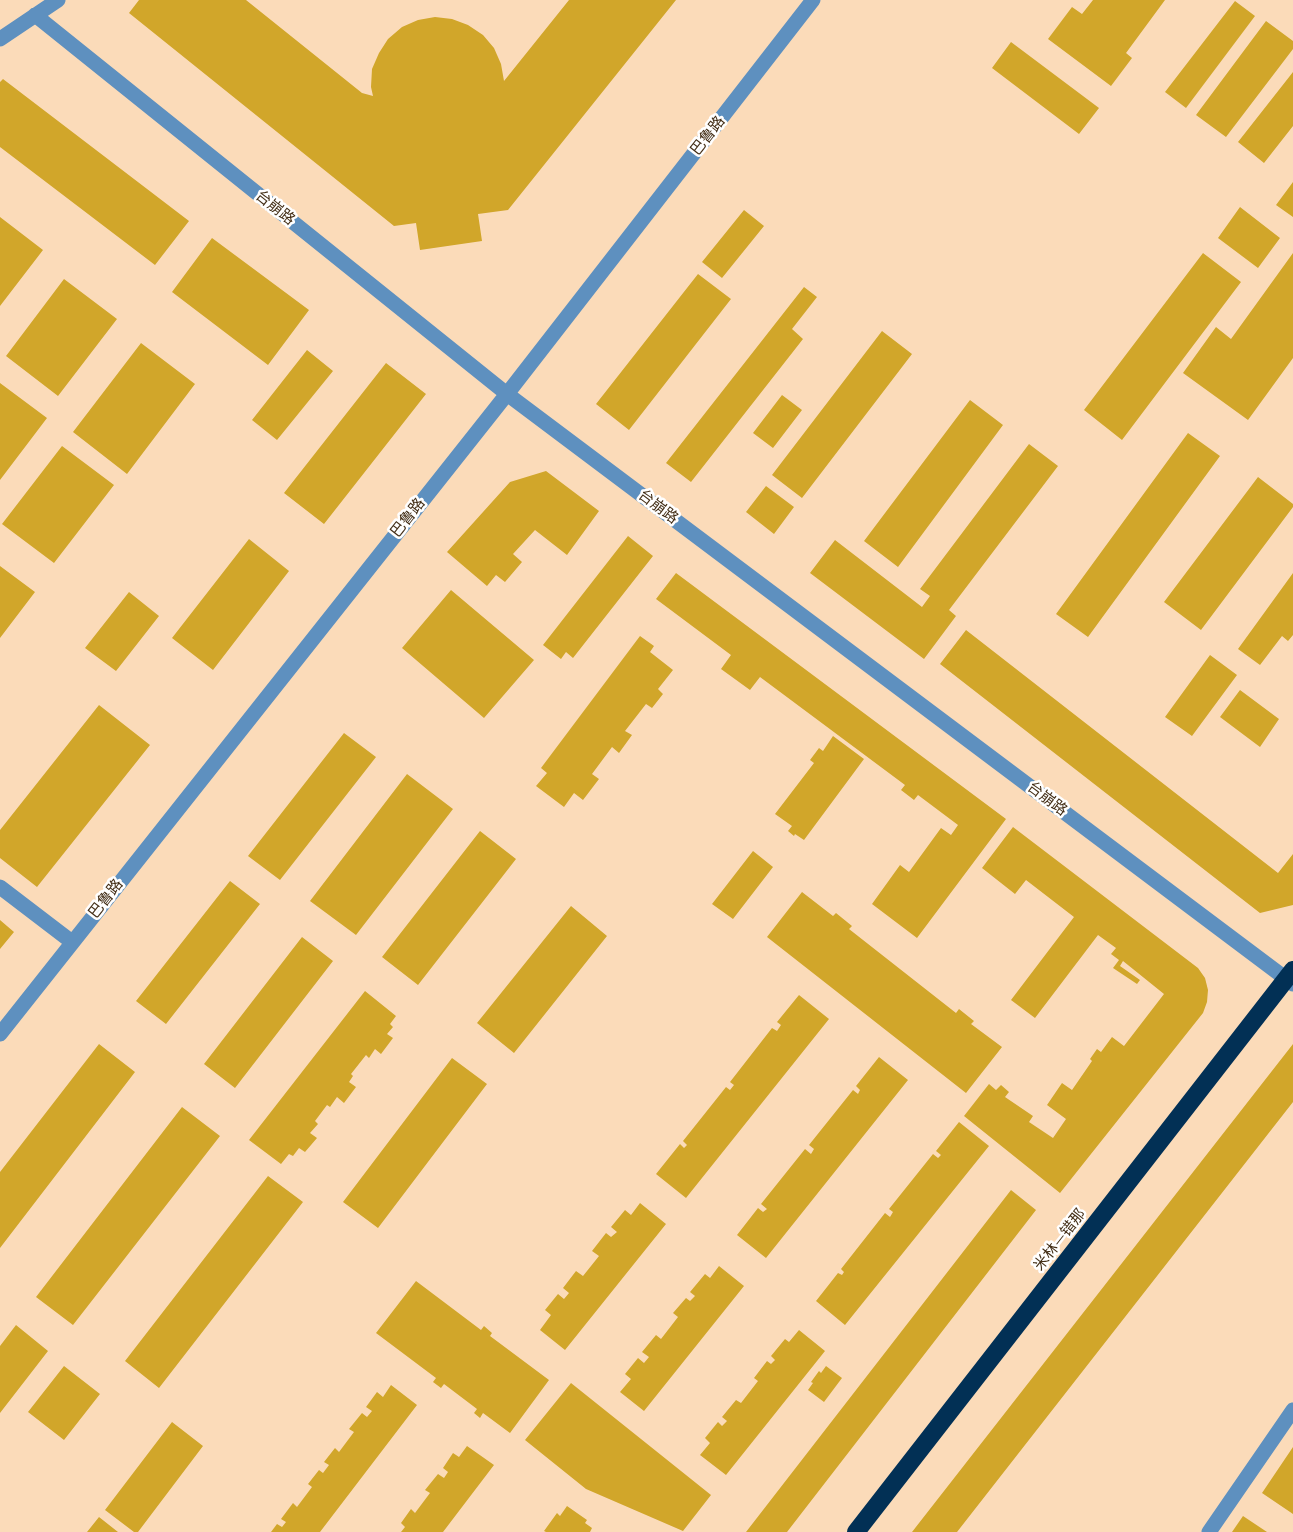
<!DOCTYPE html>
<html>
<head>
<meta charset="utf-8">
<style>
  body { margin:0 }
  canvas { display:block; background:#fbdbb9 }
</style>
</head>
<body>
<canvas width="1293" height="1532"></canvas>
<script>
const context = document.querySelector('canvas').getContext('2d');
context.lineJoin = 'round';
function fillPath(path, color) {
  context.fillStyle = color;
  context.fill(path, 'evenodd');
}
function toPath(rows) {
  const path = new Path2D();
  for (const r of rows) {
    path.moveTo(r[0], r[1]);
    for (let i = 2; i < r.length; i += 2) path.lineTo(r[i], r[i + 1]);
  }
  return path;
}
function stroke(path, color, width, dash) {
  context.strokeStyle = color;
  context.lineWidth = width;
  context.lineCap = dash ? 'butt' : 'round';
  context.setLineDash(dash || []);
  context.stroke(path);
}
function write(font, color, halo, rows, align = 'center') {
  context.font = font + ' "PT Serif","Noto Sans SC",serif';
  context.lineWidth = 5;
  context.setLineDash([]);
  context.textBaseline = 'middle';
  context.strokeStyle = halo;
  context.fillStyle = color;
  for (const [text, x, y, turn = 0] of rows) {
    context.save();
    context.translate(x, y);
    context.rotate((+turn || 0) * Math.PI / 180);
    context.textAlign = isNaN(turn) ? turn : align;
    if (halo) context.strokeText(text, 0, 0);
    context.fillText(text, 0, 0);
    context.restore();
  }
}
fillPath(toPath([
  [139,0,246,0,362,93,373,96,371,87,372,69,379,53,388,39,402,27,418,20,435,17,452,19,468,25,483,35,494,48,501,64,504,81,569,0,676,0,508,210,478,214,482,241,420,250,416,223,394,226,129,13],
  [1093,0,1165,0,1126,53,1132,58,1111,86,1048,39,1072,7,1082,14],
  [1235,1,1255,16,1186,108,1165,92],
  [1266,21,1293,41,1293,49,1226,137,1196,115],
  [1011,42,1099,108,1079,134,992,68],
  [1293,72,1293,126,1264,163,1238,142],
  [3,79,189,221,155,265,0,147,0,82],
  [1293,182,1293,217,1276,205],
  [1240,207,1280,238,1258,268,1218,238],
  [744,210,764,226,722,278,702,262],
  [0,217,43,250,0,306],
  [212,238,309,310,268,365,172,292],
  [1203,253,1241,282,1122,440,1084,410],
  [1293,253,1293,358,1248,420,1183,373,1216,327,1231,339],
  [698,274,731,299,629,430,596,404],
  [64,279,117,319,58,396,6,356],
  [804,287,817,297,792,329,803,339,691,482,666,463],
  [882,331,912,354,802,498,772,475],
  [141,343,195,384,127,474,73,432],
  [307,350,333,371,277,440,252,420],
  [386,363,426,394,324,524,284,493],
  [0,383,47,418,0,480],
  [782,395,802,410,773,448,753,433],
  [970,400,1003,425,898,567,864,541],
  [1188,433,1220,456,1088,637,1056,614],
  [1029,444,1058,466,949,610,956,616,924,659,810,573,835,540,922,607,930,596,920,589],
  [62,446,114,485,54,563,2,524],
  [546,471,599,511,567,555,535,530,513,554,522,562,505,582,496,575,487,586,447,552,510,482],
  [1258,477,1293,504,1293,507,1201,630,1164,602],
  [766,486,794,507,774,534,746,512],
  [628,536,653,556,573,658,566,652,561,659,543,645],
  [249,539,289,571,213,670,172,638],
  [0,566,35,592,0,638],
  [676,573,1006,819,917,938,872,904,900,865,909,872,941,828,951,835,958,825,918,795,914,800,901,790,905,785,760,677,750,690,721,669,731,655,656,599],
  [1293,573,1293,635,1288,641,1282,636,1260,665,1238,649],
  [451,590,534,660,484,718,402,648],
  [129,592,159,616,116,671,85,648],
  [966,630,1278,873,1293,854,1293,905,1260,913,940,664],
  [640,636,654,646,650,652,673,670,658,689,663,694,652,708,646,704,625,731,632,735,619,753,612,747,592,774,599,779,583,800,574,793,564,807,536,786,547,773,541,768],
  [1210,655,1237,675,1192,736,1165,717],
  [1240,690,1279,719,1260,747,1220,717],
  [99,705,150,745,37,887,0,858,0,830],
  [344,733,376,757,280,880,248,856],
  [833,736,864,759,804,840,795,834,794,836,788,831,792,826,775,814,814,763,810,760,819,748,823,751],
  [407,774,453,809,356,935,310,901],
  [1013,827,1198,968,1205,978,1208,990,1207,1002,1203,1013,1060,1193,964,1116,989,1084,996,1090,1001,1085,1009,1092,1005,1097,1033,1116,1029,1122,1053,1138,1066,1119,1047,1105,1062,1083,1072,1090,1092,1061,1090,1059,1097,1049,1101,1052,1112,1037,1124,1046,1164,994,1123,961,1120,966,1140,980,1137,984,1113,968,1119,960,1111,954,1116,948,1098,935,1035,1018,1011,1000,1074,917,1026,880,1015,894,982,868],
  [480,831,516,859,418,985,382,957],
  [753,851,773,867,733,919,712,904],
  [230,881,260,904,166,1024,136,1001],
  [802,892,833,916,836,913,852,926,849,929,956,1013,959,1009,974,1021,971,1024,1002,1047,966,1093,767,937],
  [571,906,607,936,514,1053,477,1023],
  [0,920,14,932,0,949],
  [302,937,333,961,235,1088,204,1064],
  [365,991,396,1016,390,1024,393,1027,387,1034,393,1038,381,1054,375,1049,369,1058,366,1055,351,1074,353,1076,349,1082,356,1087,344,1103,337,1097,330,1107,327,1105,315,1121,318,1124,310,1133,317,1138,305,1152,299,1148,293,1156,289,1154,281,1164,249,1140],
  [799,995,829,1019,686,1198,656,1174,680,1144,684,1148,687,1145,683,1141,726,1087,730,1090,734,1085,730,1082,772,1028,777,1031,781,1025,777,1022],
  [99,1044,135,1072,0,1248,0,1172],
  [1293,1044,1293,1102,957,1532,912,1532],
  [879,1057,908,1080,766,1258,737,1235,758,1208,763,1212,767,1209,761,1204,805,1149,811,1154,814,1149,809,1145,853,1090,858,1094,860,1090,856,1086],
  [452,1058,487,1084,378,1228,343,1202],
  [182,1107,220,1136,73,1325,36,1297],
  [959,1122,989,1146,845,1325,816,1301,838,1273,842,1275,844,1272,841,1269,885,1213,890,1217,893,1212,889,1209,933,1154,938,1158,941,1155,936,1151],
  [268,1176,303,1202,159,1388,125,1361],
  [1011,1190,1036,1210,787,1532,746,1532],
  [640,1203,666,1224,565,1350,540,1330,551,1315,545,1310,558,1294,564,1299,569,1293,563,1288,576,1271,583,1276,599,1256,592,1251,606,1233,611,1237,617,1232,611,1227,625,1210,631,1215],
  [719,1266,744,1286,644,1411,620,1392,631,1379,625,1374,638,1358,644,1363,649,1357,642,1352,656,1335,661,1339,678,1317,673,1313,686,1298,690,1301,695,1296,690,1292,705,1274,710,1278],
  [416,1281,481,1330,484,1326,492,1333,490,1336,549,1380,510,1433,483,1413,480,1418,474,1413,477,1409,444,1384,441,1388,433,1382,436,1378,376,1333],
  [16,1325,48,1351,0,1413,0,1346],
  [799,1330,825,1351,726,1475,700,1455,710,1443,705,1438,718,1422,722,1426,727,1421,722,1417,736,1400,741,1403,758,1381,754,1378,767,1361,771,1364,775,1360,771,1356,785,1339,789,1342],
  [64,1366,100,1394,64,1440,28,1412],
  [826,1366,842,1378,824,1402,808,1390,813,1383,811,1382,819,1371,821,1373],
  [571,1383,711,1495,683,1531,586,1489,525,1440],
  [391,1385,417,1405,320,1532,271,1532,277,1524,282,1527,286,1522,281,1519,293,1503,297,1507,312,1487,308,1484,319,1470,323,1473,329,1465,324,1462,335,1448,339,1452,354,1432,349,1429,362,1413,367,1417,372,1411,366,1407,377,1392,383,1397],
  [172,1422,203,1446,138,1532,134,1532,105,1510],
  [467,1446,494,1465,443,1532,401,1532,405,1527,401,1523,411,1509,415,1513,430,1493,425,1490,438,1474,444,1478,448,1472,443,1468,453,1453,459,1457],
  [1293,1447,1293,1514,1262,1493],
  [567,1506,587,1520,585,1523,592,1528,590,1532,546,1532,544,1531,557,1513,560,1516],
  [1243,1516,1267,1532,1232,1532],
  [99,1517,118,1532,87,1532]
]), '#d1a62a');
stroke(toPath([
  [35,15,507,394,1293,984],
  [0,39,58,0],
  [0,887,72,942],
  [0,1034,507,394,813,0],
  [1209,1532,1293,1410]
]), '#5e90bf', 15);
stroke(toPath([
  [856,1532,1293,970]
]), '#023055', 18);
write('15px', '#432e16', '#fff', [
  ["巴鲁路",708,136,-52],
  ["台崩路",275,208,39],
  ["台崩路",658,507,37],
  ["巴鲁路",408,518,-52],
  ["台崩路",1047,799,37],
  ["巴鲁路",106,899,-52],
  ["米林—错那",1060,1240,-52]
]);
</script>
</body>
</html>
